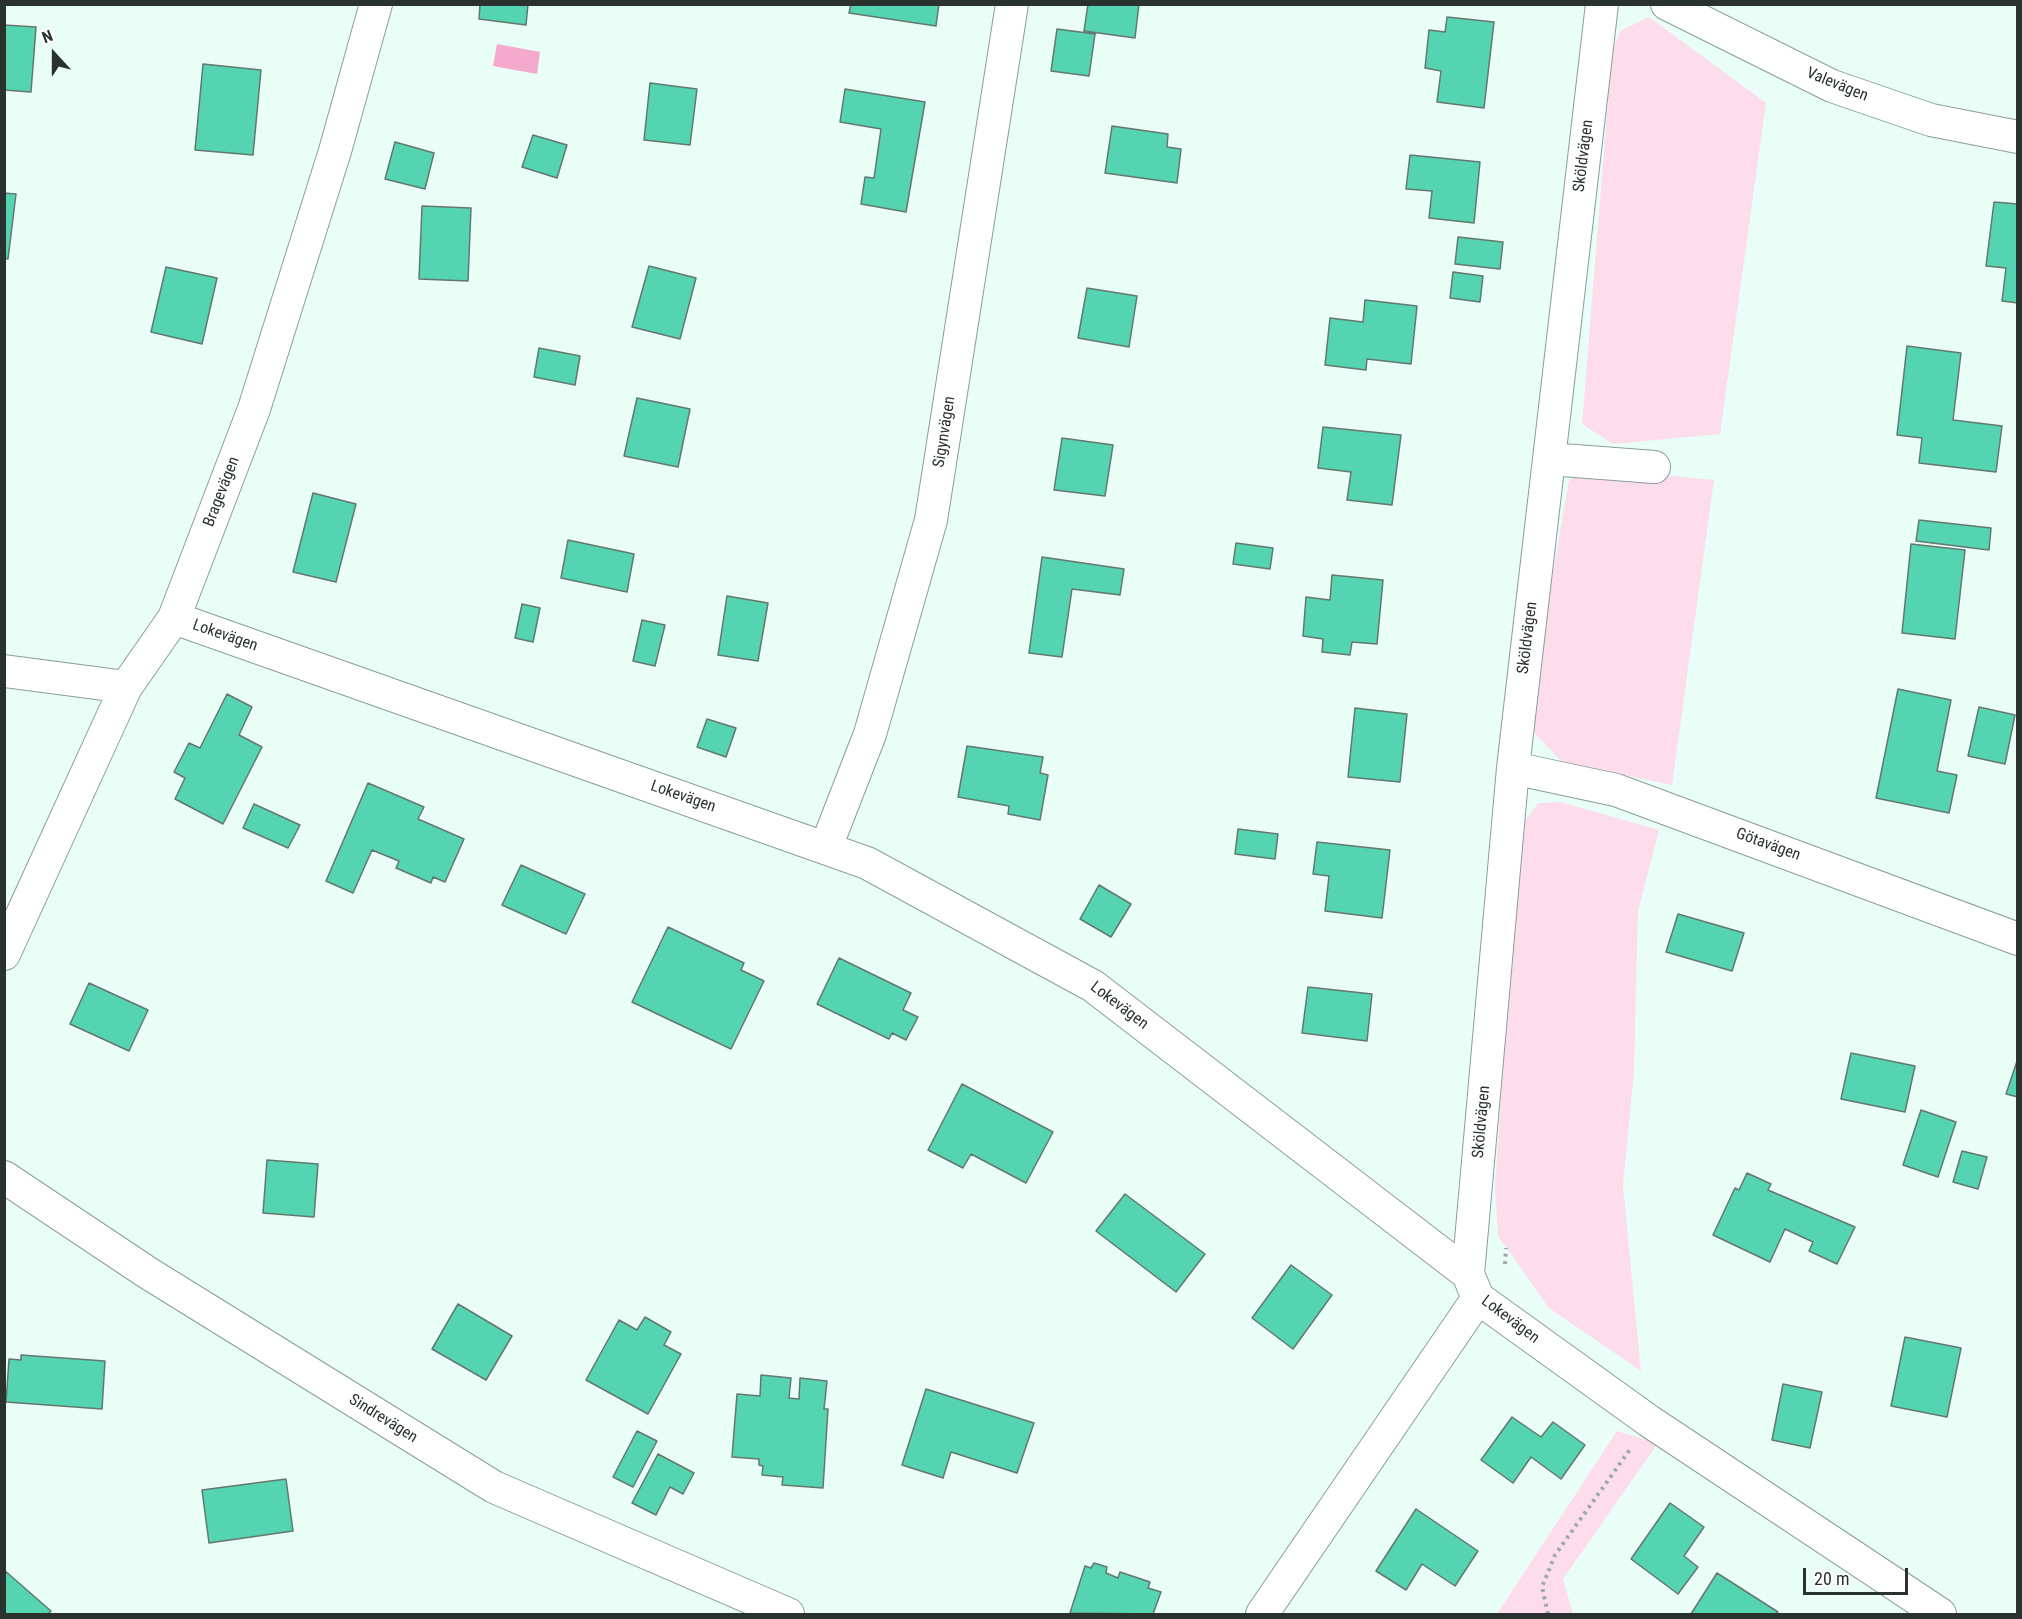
<!DOCTYPE html>
<html>
<head>
<meta charset="utf-8">
<style>
  body { margin:0 }
  #map { position:relative; width:2022px; height:1619px; overflow:hidden; background:#e8fef6; font-family:"Roboto Condensed",sans-serif }
  canvas { display:block }
  .frame { position:absolute; inset:0; border:6px solid #2a322f; pointer-events:none }
  .north { position:absolute; left:24px; top:24px; width:60px; height:60px; -webkit-text-stroke:4px #fff; paint-order:stroke; rotate:339deg; font-size:16px; font-weight:700; line-height:24px; text-align:center; color:#2a322f }
  .north::after { content:''; display:block; margin:auto; width:21px; height:27px; background:#2a322f; clip-path:polygon(50% 0,100% 100%,50% 72%,0 100%) }
  .scale { position:absolute; left:1803px; top:1568px; width:105px; height:27px; box-sizing:border-box; border:3px solid #2a322f; border-top:0; padding-left:8px; font-size:18px; line-height:21px; white-space:nowrap; color:#2a322f; -webkit-text-stroke:4px #fff; paint-order:stroke }
</style>
</head>
<body>
<div id="map">
<canvas width="2022" height="1619"></canvas>
<div class="frame"></div>
<div class="north">N</div>
<div class="scale">20 m</div>
</div>
<script>
const context = document.querySelector('canvas').getContext('2d');
context.lineJoin = 'round';
function fillPath(path, color) {
  context.fillStyle = color;
  context.fill(path, 'evenodd');
}
function toPath(rows) {
  const path = new Path2D();
  for (const r of rows) {
    path.moveTo(r[0], r[1]);
    for (let i = 2; i < r.length; i += 2) path.lineTo(r[i], r[i + 1]);
  }
  return path;
}
function stroke(path, color, width, dash) {
  context.strokeStyle = color;
  context.lineWidth = width;
  context.lineCap = dash ? 'butt' : 'round';
  context.setLineDash(dash || []);
  context.stroke(path);
}
function write(font, color, halo, rows, align = 'center') {
  context.font = font + ' "Roboto Condensed",sans-serif';
  context.lineWidth = 5;
  context.setLineDash([]);
  context.textBaseline = 'middle';
  context.strokeStyle = halo;
  context.fillStyle = color;
  for (const [text, x, y, turn = 0] of rows) {
    context.save();
    context.translate(x, y);
    context.rotate((+turn || 0) * Math.PI / 180);
    context.textAlign = isNaN(turn) ? turn : align;
    if (halo) context.strokeText(text, 0, 0);
    context.fillText(text, 0, 0);
    context.restore();
  }
}
fillPath(toPath([
  [1649,17,1766,103,1720,434,1613,444,1582,424,1612,52,1620,31],
  [1590,468,1714,480,1672,785,1562,762,1527,725,1569,480],
  [1560,802,1659,830,1638,911,1634,1071,1623,1186,1641,1371,1549,1308,1498,1236,1495,1185,1519,829,1538,803],
  [1617,1431,1658,1443,1563,1579,1573,1614,1497,1614]
]), '#fdddeb');
fillPath(toPath([
  [497,44,540,52,537,74,493,66]
]), '#f4a9cd');
const building = toPath([
  [480,4,528,4,526,25,479,19,480,4],
  [851,4,939,4,936,26,849,13,851,4],
  [1088,4,1139,4,1135,38,1084,31,1088,4],
  [1447,17,1494,22,1484,108,1437,102,1441,71,1425,68,1429,30,1445,32,1447,17],
  [4,25,36,27,31,92,4,90,4,25],
  [1057,29,1095,34,1089,76,1051,71,1057,29],
  [203,64,261,70,253,155,195,150,203,64],
  [650,83,697,89,690,145,644,140,650,83],
  [845,89,925,102,906,212,861,204,865,177,874,178,881,129,840,122,845,89],
  [1112,126,1168,134,1167,147,1181,149,1177,183,1105,173,1112,126],
  [533,135,567,145,557,178,522,167,533,135],
  [395,142,434,153,425,189,385,179,395,142],
  [1410,155,1480,162,1474,223,1429,218,1432,191,1406,189,1410,155],
  [4,193,16,194,8,259,4,258,4,193],
  [1994,202,2018,204,2018,303,2002,301,2006,268,1986,266,1994,202],
  [422,206,471,208,468,281,419,279,422,206],
  [1458,237,1503,242,1500,269,1455,264,1458,237],
  [649,266,696,278,680,339,632,327,649,266],
  [166,267,217,278,202,344,151,332,166,267],
  [1453,272,1483,276,1480,302,1450,298,1453,272],
  [1087,288,1137,296,1129,347,1078,338,1087,288],
  [1365,300,1417,306,1411,364,1367,359,1366,370,1325,365,1330,318,1363,322,1365,300],
  [1907,346,1961,353,1953,420,2002,426,1996,472,1919,463,1922,438,1897,435,1907,346],
  [539,348,580,356,575,385,534,377,539,348],
  [637,398,690,409,678,467,624,456,637,398],
  [1323,427,1401,435,1392,505,1347,500,1351,472,1318,468,1323,427],
  [1062,438,1113,445,1105,496,1054,490,1062,438],
  [313,493,356,504,336,582,293,572,313,493],
  [1919,520,1991,528,1989,550,1916,541,1919,520],
  [568,540,634,554,627,592,561,578,568,540],
  [1236,543,1273,548,1270,569,1233,564,1236,543],
  [1911,544,1965,550,1955,639,1902,633,1911,544],
  [1042,557,1124,569,1120,595,1072,589,1062,657,1029,653,1042,557],
  [1332,575,1383,580,1377,644,1352,642,1350,655,1322,652,1323,639,1303,636,1306,597,1330,600,1332,575],
  [727,596,768,603,758,661,718,655,727,596],
  [522,604,540,608,533,642,515,638,522,604],
  [642,620,665,625,655,666,633,661,642,620],
  [1898,689,1951,700,1937,771,1957,775,1949,813,1876,798,1898,689],
  [227,694,252,707,239,735,262,747,223,824,175,799,185,778,174,772,189,743,200,748,227,694],
  [1979,707,2015,715,2005,764,1968,756,1979,707],
  [1355,708,1407,714,1400,782,1348,777,1355,708],
  [707,719,736,728,726,757,697,747,707,719],
  [967,746,1043,757,1040,773,1048,775,1040,820,1008,814,1009,806,958,797,967,746],
  [368,783,424,807,418,819,464,839,445,882,433,877,431,883,396,868,399,861,372,850,353,893,326,881,368,783],
  [254,804,300,825,288,848,243,828,254,804],
  [1238,829,1278,834,1275,859,1235,854,1238,829],
  [1317,842,1390,850,1382,918,1325,911,1329,876,1313,874,1317,842],
  [521,865,585,894,566,934,502,905,521,865],
  [1099,885,1131,904,1111,937,1080,919,1099,885],
  [1678,914,1744,933,1732,971,1666,952,1678,914],
  [668,927,744,963,741,970,764,981,731,1049,632,1002,668,927],
  [839,958,911,993,903,1010,918,1017,906,1040,892,1033,889,1039,817,1004,839,958],
  [89,983,148,1010,129,1051,70,1024,89,983],
  [1308,987,1372,994,1367,1041,1302,1033,1308,987],
  [1851,1053,1915,1066,1905,1112,1841,1099,1851,1053],
  [2018,1058,2018,1097,2006,1094,2018,1058],
  [962,1084,1053,1132,1026,1183,971,1154,963,1168,928,1150,962,1084],
  [1921,1110,1956,1122,1938,1177,1903,1165,1921,1110],
  [1962,1151,1987,1157,1978,1189,1953,1182,1962,1151],
  [267,1160,318,1164,314,1217,263,1213,267,1160],
  [1747,1173,1771,1184,1768,1190,1855,1227,1837,1264,1809,1251,1813,1242,1785,1229,1770,1262,1713,1235,1735,1188,1739,1190,1747,1173],
  [1125,1194,1205,1254,1176,1292,1096,1231,1125,1194],
  [1291,1265,1332,1295,1293,1349,1252,1318,1291,1265],
  [458,1304,512,1336,486,1380,432,1349,458,1304],
  [645,1317,671,1332,664,1345,681,1354,648,1414,586,1380,619,1320,637,1330,645,1317],
  [1905,1337,1961,1348,1947,1417,1891,1406,1905,1337],
  [21,1355,105,1361,102,1409,6,1402,9,1359,21,1360,21,1355],
  [761,1375,791,1378,789,1398,799,1399,800,1378,827,1381,824,1409,828,1409,823,1488,782,1485,783,1477,762,1475,763,1466,759,1465,759,1459,732,1457,737,1394,760,1396,761,1375],
  [1783,1384,1822,1392,1810,1448,1772,1440,1783,1384],
  [926,1389,1034,1423,1017,1473,951,1452,943,1478,902,1465,926,1389],
  [1512,1417,1541,1437,1553,1422,1585,1445,1561,1479,1531,1457,1513,1483,1481,1460,1512,1417],
  [637,1431,657,1441,633,1487,613,1477,637,1431],
  [658,1454,694,1473,683,1494,670,1487,656,1515,632,1503,658,1454],
  [286,1479,293,1531,209,1543,202,1490,286,1479],
  [1670,1503,1704,1527,1684,1556,1698,1567,1678,1594,1631,1559,1670,1503],
  [1416,1509,1478,1551,1455,1586,1422,1564,1406,1590,1376,1571,1416,1509],
  [1094,1563,1107,1567,1106,1573,1118,1578,1120,1572,1150,1582,1148,1588,1161,1592,1153,1614,1070,1613,1085,1566,1091,1568,1094,1563],
  [4,1570,51,1611,48,1614,4,1614,4,1570],
  [1717,1573,1778,1612,1776,1614,1691,1614,1717,1573]
]);
fillPath(building, '#54d4b1');
stroke(building, '#647770', 1.5);
const minor = toPath([
  [1667,4,1832,86,1931,120,2018,137],
  [1549,459,1654,467],
  [174,618,867,863,1093,986,1468,1274,1478,1298,1649,1421,1940,1614],
  [4,671,126,687],
  [1513,768,1616,790,2018,939],
  [826,847,870,734,931,520,1012,4],
  [4,954,126,687,174,618,254,409,335,151,376,4],
  [4,1177,148,1273,494,1487,788,1614],
  [1468,1274,1513,768,1602,4],
  [1262,1614,1478,1298]
]);
stroke(minor, '#8a9e97', 34);
stroke(toPath([
  [1505,1264,1506,1248],
  [1548,1614,1542,1587,1555,1555,1631,1448]
]), '#9baba5', 4, [3, 4.5]);
stroke(minor, '#fff', 32);
write('16px', '#2a322f', '#fff', [
  ["Valevägen",1837,85,22],
  ["Sköldvägen",1584,156,-83],
  ["Sigynvägen",945,432,-81],
  ["Bragevägen",222,492,-69],
  ["Lokevägen",225,636,19],
  ["Sköldvägen",1528,638,-83],
  ["Lokevägen",683,797,19],
  ["Götavägen",1768,845,20],
  ["Lokevägen",1119,1006,37],
  ["Sköldvägen",1482,1122,-85],
  ["Lokevägen",1510,1320,37],
  ["Sindrevägen",383,1419,32]
]);
</script>
</body>
</html>
